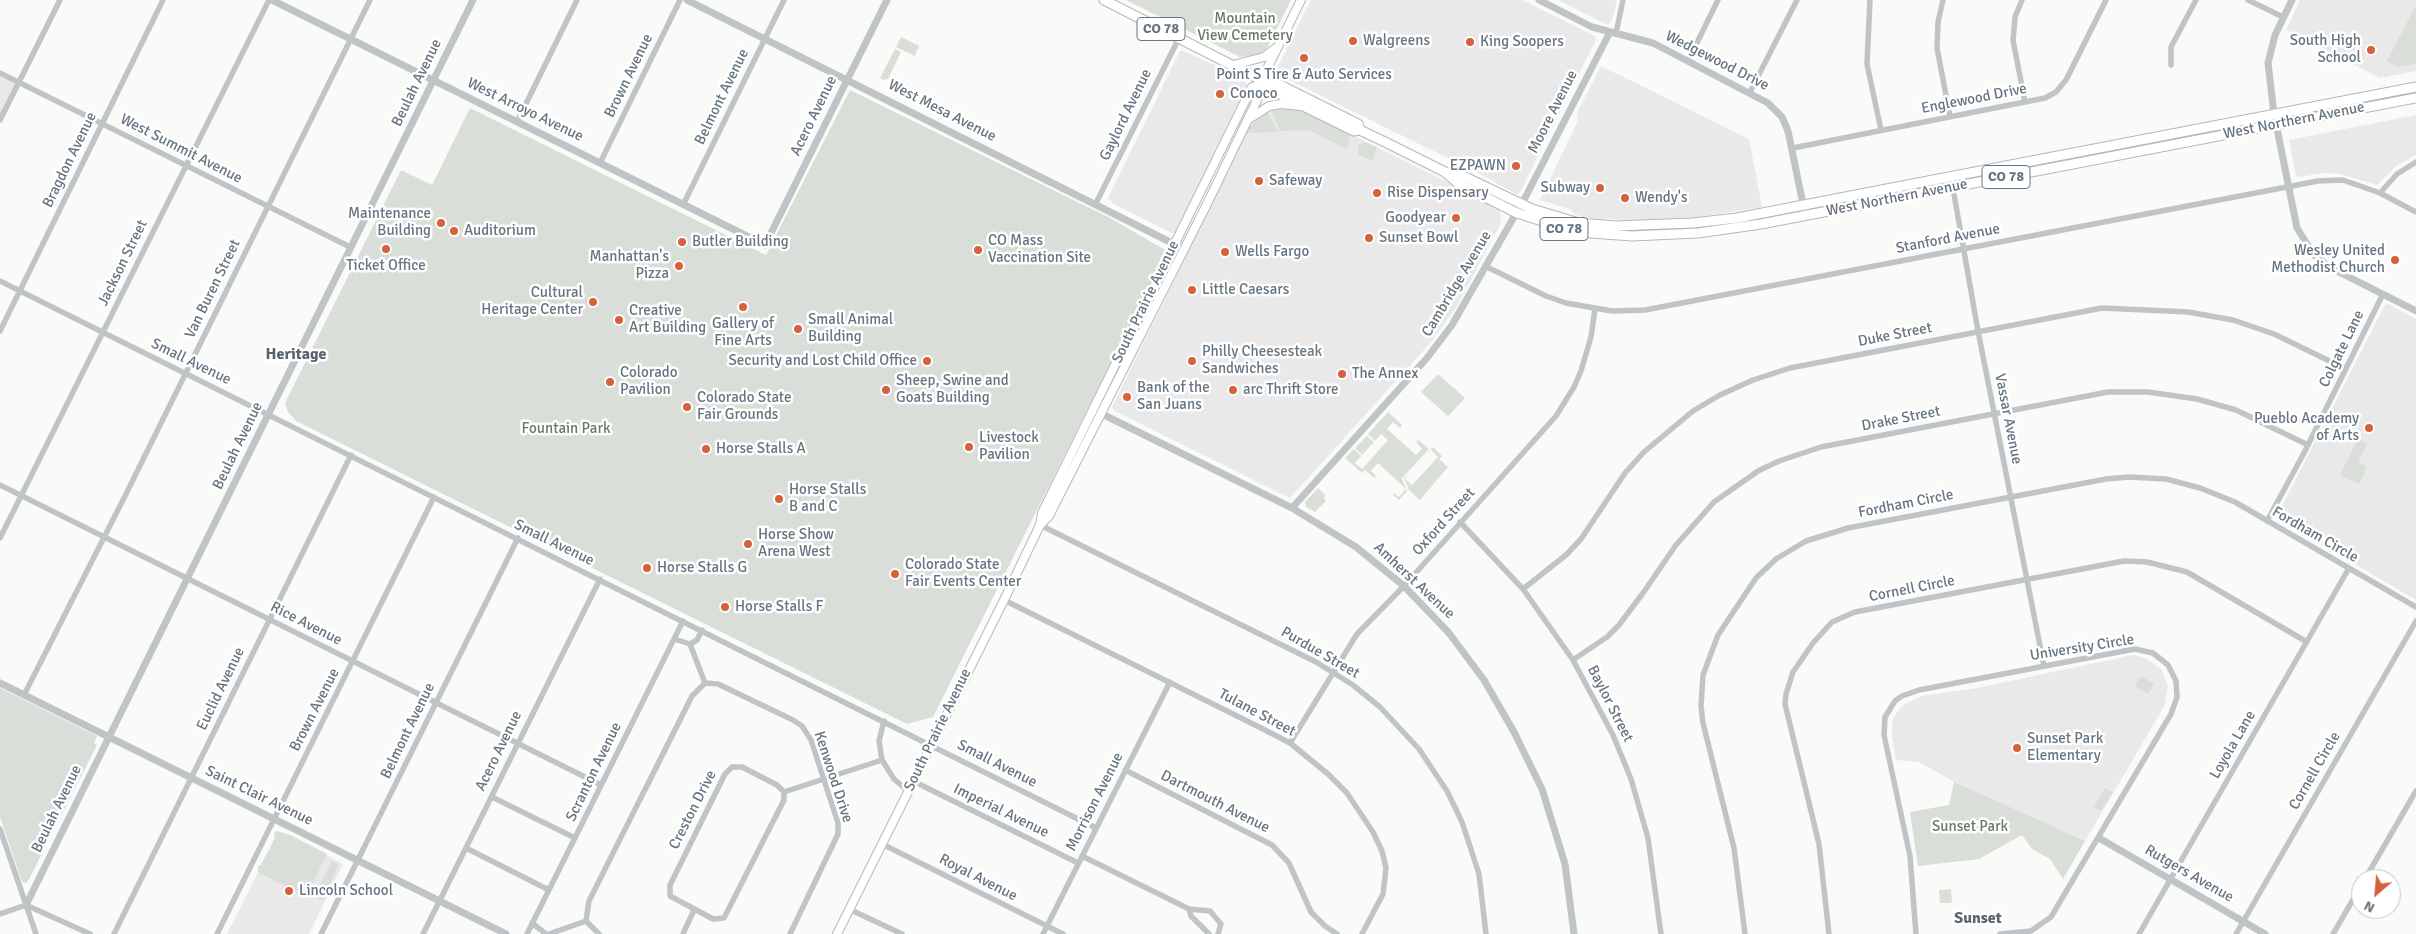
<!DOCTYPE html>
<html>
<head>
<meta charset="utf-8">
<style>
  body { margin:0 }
  #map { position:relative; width:2416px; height:934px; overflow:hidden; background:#fafaf8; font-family:Signika,sans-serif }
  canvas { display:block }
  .north { position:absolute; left:2351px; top:869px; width:50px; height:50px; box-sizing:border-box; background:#fff; border:1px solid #c2c8cc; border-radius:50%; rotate:207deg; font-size:14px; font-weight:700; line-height:20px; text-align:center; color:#677580 }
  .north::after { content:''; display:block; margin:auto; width:18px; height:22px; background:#d5613d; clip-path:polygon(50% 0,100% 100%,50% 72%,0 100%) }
</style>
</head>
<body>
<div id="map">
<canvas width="2416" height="934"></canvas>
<div class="north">N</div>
</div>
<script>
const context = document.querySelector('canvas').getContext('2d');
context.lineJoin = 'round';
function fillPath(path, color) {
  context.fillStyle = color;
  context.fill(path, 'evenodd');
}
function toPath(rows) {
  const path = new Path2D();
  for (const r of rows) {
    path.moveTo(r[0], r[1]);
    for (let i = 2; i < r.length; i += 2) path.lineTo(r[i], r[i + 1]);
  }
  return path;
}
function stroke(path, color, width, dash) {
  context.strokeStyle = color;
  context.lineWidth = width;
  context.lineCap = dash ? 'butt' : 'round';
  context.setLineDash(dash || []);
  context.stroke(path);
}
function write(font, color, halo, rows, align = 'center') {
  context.font = font + ' Signika,sans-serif';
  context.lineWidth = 5;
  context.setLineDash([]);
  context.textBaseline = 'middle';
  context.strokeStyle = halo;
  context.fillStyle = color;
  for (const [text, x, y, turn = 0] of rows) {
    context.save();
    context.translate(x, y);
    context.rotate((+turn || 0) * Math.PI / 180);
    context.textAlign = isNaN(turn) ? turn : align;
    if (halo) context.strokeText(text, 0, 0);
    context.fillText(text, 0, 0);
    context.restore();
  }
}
fillPath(toPath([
  [1311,0,1522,0,1595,36,1596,40,1519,194,1516,194,1484,176,1275,73],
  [1558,0,1617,0,1612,20,1608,25],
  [2300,0,2416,0,2416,71,2380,78,2286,30],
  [1180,51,1184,51,1216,66,1244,80,1247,85,1176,232,1172,233,1114,204,1108,198],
  [1601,66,1749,139,1762,207,1698,217,1634,220,1596,219,1576,215,1570,209,1540,200,1578,121,1577,113],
  [0,73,19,82,0,120],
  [1286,107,1306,112,1495,206,1500,212,1501,223,1457,306,1431,342,1290,498,1115,411,1112,407,1247,132,1259,117,1273,109],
  [2416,115,2416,155,2396,166,2377,185,2340,174,2325,173,2299,177,2296,175,2289,140],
  [2386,303,2416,319,2416,600,2276,518],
  [2133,655,2146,658,2161,669,2168,686,2165,705,2085,841,1974,793,1919,762,1896,760,1892,736,1893,718,1904,704,1922,696,1977,688],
  [277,831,290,835,343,864,309,934,227,934,258,872,258,866,261,865,275,838,274,833]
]), '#e8e9e8');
fillPath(toPath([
  [1126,0,1291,0,1268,47,1261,54,1240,57],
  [2416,5,2416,64,2398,67,2387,61],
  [901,37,919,46,918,50,915,49,917,51,915,56,896,47],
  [895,49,901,52,888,79,883,80,880,78],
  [850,90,1110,218,1167,251,933,717,907,724,296,421,288,412,285,403,401,170,432,185,470,108,766,255],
  [1277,108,1301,110,1347,131,1350,135,1347,149,1309,130,1280,131,1271,111],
  [1267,111,1278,132,1247,133,1220,187,1218,186,1249,127],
  [1364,142,1377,147,1372,161,1358,154,1359,145],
  [1438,374,1465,398,1448,416,1421,392],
  [1388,412,1402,425,1400,428,1393,422,1387,429,1416,455,1422,449,1416,442,1418,440,1429,449,1402,478,1407,491,1399,500,1393,495,1394,493,1399,497,1406,489,1378,463,1371,471,1376,476,1374,478,1365,470,1362,473,1345,458,1354,449,1361,456,1355,463,1362,469,1388,440,1381,434,1375,441,1368,434],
  [1367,436,1374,442,1362,455,1355,448],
  [2358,439,2367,444,2358,462,2367,467,2359,484,2340,475],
  [1433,447,1442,456,1439,459,1448,467,1420,500,1409,490,1404,478,1408,474,1405,479,1412,485,1438,457,1431,450,1424,456],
  [1318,488,1326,496,1324,498,1326,501,1315,512,1306,507,1305,502],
  [2141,676,2154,684,2148,694,2135,686],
  [0,688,97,736,94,743,97,745,27,883,22,882,0,817],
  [1954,782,2085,841,2063,879,2050,859,2032,849,2022,835,1979,859,1918,866,1910,812,1949,805],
  [2105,788,2113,792,2101,811,2094,807],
  [277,831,290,835,327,854,306,897,258,872,258,866,261,865,275,838,274,833],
  [332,861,339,864,331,882,323,878],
  [323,879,331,883,322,900,314,896],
  [1951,889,1952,903,1940,903,1939,890]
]), '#daded8');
const secondary = toPath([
  [1233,65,1264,57,1276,48],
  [1249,119,1269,106,1281,104,1301,106],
  [1041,524,1049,516,1207,204,1261,92,1259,85,1301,0],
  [837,934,1004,600,1040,525,1042,513,1252,87,1259,85]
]);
const primary = toPath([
  [1104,0,1267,83,1274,82,1358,124,1360,130],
  [1267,83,1269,89,1354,131,1360,130,1385,142,1445,172,1459,184,1517,213,1577,232,1632,236,1698,233,1761,224,2416,98],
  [1448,173,1463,176,1532,209,1579,223,1615,226,1693,223,1737,218,1871,192,2416,87]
]);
stroke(secondary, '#b4b9be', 10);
stroke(primary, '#b3b8bc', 11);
stroke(toPath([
  [1870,0,1867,64,1881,130],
  [1943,0,1938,22,1937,48,1950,116],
  [2022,0,2015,17,2013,40,2025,102],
  [2248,0,2283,17],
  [1616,33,1623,0],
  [1688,61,1718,0],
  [2171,65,2171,47,2196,0],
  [0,73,350,247],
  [1750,92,1797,0],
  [0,120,60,0],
  [517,122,577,0],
  [1793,148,2045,98,2056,92,2066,80,2106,0],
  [600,163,680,0],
  [1951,177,1978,331,2044,666],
  [2380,193,2397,174,2416,162],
  [1096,203,1179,38],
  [683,205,784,0],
  [1485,266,1546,296,1566,303,1612,311,1645,310,2318,181,2343,180,2380,193,2416,212],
  [0,281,1096,828],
  [0,331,163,0],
  [0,485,601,785],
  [2267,521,2304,453,2383,294],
  [1460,522,1523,589,1573,660,1613,735,1631,779,1648,838,1661,934],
  [1040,525,1316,662,1353,685,1380,707,1419,749,1447,791,1462,822,1479,874,1486,934],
  [0,538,269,0],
  [1523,589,1566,555,1581,539,1625,473,1644,452,1693,411,1720,395,1753,380,1790,368,2102,308,2188,312,2233,320,2274,334,2346,369],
  [1004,600,1261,728,1290,743,1328,774,1347,793,1373,832,1382,851,1386,868,1383,894,1362,934],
  [674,639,690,644,705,683,718,684,793,720,802,726,811,740,838,823,838,834,790,934],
  [690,644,697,640,702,630],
  [1573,660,1607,637,1619,625,1643,593,1676,545,1714,502,1758,471,1779,461,1821,447,2108,392,2148,392,2197,399,2236,410,2308,445],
  [24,695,125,496,370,0],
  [884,721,879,741,882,760,894,779,908,791],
  [1290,743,1357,634,1404,586,1556,416,1574,387,1581,371,1591,337,1595,309],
  [1125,770,1272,845,1289,863,1311,912,1325,926,1337,934],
  [913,781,1078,863],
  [784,792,784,800,724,918,713,919,670,896,670,885,725,774,732,767,742,767,777,785,784,792,882,760],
  [492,797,575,838],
  [0,829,36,934],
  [882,844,1063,934],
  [466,848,549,890],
  [1082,856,1189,909,1210,911,1221,924,1218,934],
  [2365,879,2416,791],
  [849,909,902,934],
  [1189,909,1191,916,1209,934],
  [0,914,26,905,90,934],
  [586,921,599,934],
  [532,923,546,934],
  [114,934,351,455],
  [217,934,434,497],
  [321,934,518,538],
  [423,934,600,579],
  [527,934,683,621],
  [549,934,586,921,589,901,692,696,705,683],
  [683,934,694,910],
  [1043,934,1170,682],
  [1745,934,1734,848,1703,723,1701,706,1703,675,1718,635,1756,578,1776,559,1806,541,1848,528,2106,479,2129,477,2166,479,2200,488,2235,502,2416,607],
  [1829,934,1819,844,1785,704,1786,694,1793,672,1813,643,1832,622,1855,612,2124,561,2147,562,2187,572,2307,642],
  [1916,934,1910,856,1884,735,1885,717,1895,701,1902,696,1919,690,2124,651,2135,649,2153,653,2168,665,2176,681,2177,697,2171,714,2051,917,2031,931,2000,934],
  [2139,934,2349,568],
  [2236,934,2416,621],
  [2333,934,2361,886]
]), '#bfc4c7', 5.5);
stroke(toPath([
  [272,0,765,245,887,0],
  [687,0,1184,249],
  [1539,0,1592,27,1653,43,1768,103,1782,117,1788,131,1804,209],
  [2292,0,2275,35,2268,63,2274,114,2297,228,2314,255,2331,268,2416,311],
  [1096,411,1292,508,1356,547,1404,586,1449,633,1484,680,1514,732,1542,789,1565,864,1574,934],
  [1292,508,1427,358,1452,325,1526,196,1610,32],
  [0,683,506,934],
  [2099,838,2265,934],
  [26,905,473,0]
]), '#bfc4c7', 7);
stroke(secondary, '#fff', 8);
stroke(primary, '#fff', 9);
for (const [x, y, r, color] of [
  [1353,41,5,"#d5613d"],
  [1470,42,5,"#d5613d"],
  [2371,50,5,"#d5613d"],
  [1304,58,5,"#d5613d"],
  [1220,94,5,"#d5613d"],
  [1516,166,5,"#d5613d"],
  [1259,181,5,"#d5613d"],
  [1600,188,5,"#d5613d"],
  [1377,193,5,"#d5613d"],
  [1625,198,5,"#d5613d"],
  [1456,218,5,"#d5613d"],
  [441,223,5,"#d5613d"],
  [454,231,5,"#d5613d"],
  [1369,238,5,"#d5613d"],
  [682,242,5,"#d5613d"],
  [386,249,5,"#d5613d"],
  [978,250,5,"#d5613d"],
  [1225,252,5,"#d5613d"],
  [2395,260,5,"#d5613d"],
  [679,266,5,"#d5613d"],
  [1192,290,5,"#d5613d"],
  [593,302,5,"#d5613d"],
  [743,307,5,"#d5613d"],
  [619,320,5,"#d5613d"],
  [798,329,5,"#d5613d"],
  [927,361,5,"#d5613d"],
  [1192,361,5,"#d5613d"],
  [1342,374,5,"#d5613d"],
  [610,382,5,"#d5613d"],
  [886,390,5,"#d5613d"],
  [1233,390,5,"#d5613d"],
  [1127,397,5,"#d5613d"],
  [687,407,5,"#d5613d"],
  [2369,428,5,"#d5613d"],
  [969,447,5,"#d5613d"],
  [706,449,5,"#d5613d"],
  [779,499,5,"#d5613d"],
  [748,544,5,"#d5613d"],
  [647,568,5,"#d5613d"],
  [895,574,5,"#d5613d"],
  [725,607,5,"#d5613d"],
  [2017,748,5,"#d5613d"],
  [289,891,5,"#d5613d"]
]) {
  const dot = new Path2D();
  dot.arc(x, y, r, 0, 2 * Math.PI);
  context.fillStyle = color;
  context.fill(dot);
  stroke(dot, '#fff', 2);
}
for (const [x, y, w] of [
  [1161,29,48],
  [2006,177,48],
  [1564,229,48]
]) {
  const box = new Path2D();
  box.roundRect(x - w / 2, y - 11.5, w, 23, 4);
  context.fillStyle = '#fff';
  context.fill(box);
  stroke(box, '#677580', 1);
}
write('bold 14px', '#677580', null, [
  ["CO 78",1161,29],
  ["CO 78",2006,177],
  ["CO 78",1564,229]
]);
write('15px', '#697966', '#fff', [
  ["Mountain",1245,19],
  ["View Cemetery",1245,36],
  ["Fountain Park",566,429],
  ["Sunset Park",1970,827]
]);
write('15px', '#677580', '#fff', [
  ["Walgreens",1363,41],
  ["South High",2361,41,"right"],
  ["School",2361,58,"right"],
  ["King Soopers",1480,42],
  ["Point S Tire & Auto Services",1304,75,"center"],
  ["Conoco",1230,94],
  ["EZPAWN",1506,166,"right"],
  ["Safeway",1269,181],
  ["Subway",1590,188,"right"],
  ["Rise Dispensary",1387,193],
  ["Wendy's",1635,198],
  ["Maintenance",431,214,"right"],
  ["Building",431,231,"right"],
  ["Goodyear",1446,218,"right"],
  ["Auditorium",464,231],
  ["Sunset Bowl",1379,238],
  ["CO Mass",988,241],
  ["Vaccination Site",988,258],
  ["Butler Building",692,242],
  ["Wesley United",2385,251,"right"],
  ["Methodist Church",2385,268,"right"],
  ["Wells Fargo",1235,252],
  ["Manhattan's",669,257,"right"],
  ["Pizza",669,274,"right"],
  ["Ticket Office",386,266,"center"],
  ["Little Caesars",1202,290],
  ["Cultural",583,293,"right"],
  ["Heritage Center",583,310,"right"],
  ["Creative",629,311],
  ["Art Building",629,328],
  ["Small Animal",808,320],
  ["Building",808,337],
  ["Gallery of",743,324,"center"],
  ["Fine Arts",743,341,"center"],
  ["Philly Cheesesteak",1202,352],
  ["Sandwiches",1202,369],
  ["Security and Lost Child Office",917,361,"right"],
  ["Colorado",620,373],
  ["Pavilion",620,390],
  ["The Annex",1352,374],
  ["Sheep, Swine and",896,381],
  ["Goats Building",896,398],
  ["Bank of the",1137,388],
  ["San Juans",1137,405],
  ["arc Thrift Store",1243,390],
  ["Colorado State",697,398],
  ["Fair Grounds",697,415],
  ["Pueblo Academy",2359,419,"right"],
  ["of Arts",2359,436,"right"],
  ["Livestock",979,438],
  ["Pavilion",979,455],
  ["Horse Stalls A",716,449],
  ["Horse Stalls",789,490],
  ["B and C",789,507],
  ["Horse Show",758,535],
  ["Arena West",758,552],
  ["Colorado State",905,565],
  ["Fair Events Center",905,582],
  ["Horse Stalls G",657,568],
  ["Horse Stalls F",735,607],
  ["Sunset Park",2027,739],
  ["Elementary",2027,756],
  ["Lincoln School",299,891]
], 'left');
write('15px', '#677580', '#fff', [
  ["Wedgewood Drive",1717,61,27],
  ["Brown Avenue",629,76,-64],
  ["Beulah Avenue",417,83,-64],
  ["Belmont Avenue",722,97,-64],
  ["Englewood Drive",1974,99,-11],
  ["West Arroyo Avenue",525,110,26],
  ["West Mesa Avenue",942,111,27],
  ["Moore Avenue",1553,112,-63],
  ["Gaylord Avenue",1126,115,-64],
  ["Acero Avenue",814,116,-64],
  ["West Northern Avenue",2294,121,-11],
  ["West Summit Avenue",181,149,27],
  ["Bragdon Avenue",70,160,-64],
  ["West Northern Avenue",1897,198,-11],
  ["Stanford Avenue",1948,239,-11],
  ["Jackson Street",123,263,-64],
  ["Cambridge Avenue",1457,284,-59],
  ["Van Buren Street",213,289,-64],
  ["South Prairie Avenue",1146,302,-64],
  ["Duke Street",1895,335,-11],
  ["Colgate Lane",2342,349,-64],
  ["Small Avenue",191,362,26],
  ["Drake Street",1901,419,-11],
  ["Vassar Avenue",2008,419,79],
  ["Beulah Avenue",238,446,-64],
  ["Fordham Circle",1906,504,-11],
  ["Oxford Street",1444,522,-48],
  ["Fordham Circle",2315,535,30],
  ["Small Avenue",554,543,26],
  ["Amherst Avenue",1414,581,43],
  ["Cornell Circle",1912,589,-11],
  ["Rice Avenue",306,624,27],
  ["University Circle",2082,648,-9],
  ["Purdue Street",1320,653,30],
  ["Euclid Avenue",221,689,-64],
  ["Baylor Street",1610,704,63],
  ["Brown Avenue",315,710,-63],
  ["Tulane Street",1257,713,28],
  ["South Prairie Avenue",938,730,-64],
  ["Belmont Avenue",408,731,-64],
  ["Loyola Lane",2233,745,-60],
  ["Acero Avenue",499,751,-64],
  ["Small Avenue",997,764,27],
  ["Cornell Circle",2315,771,-60],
  ["Scranton Avenue",594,772,-64],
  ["Kenwood Drive",833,777,72],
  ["Saint Clair Avenue",259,796,26],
  ["Morrison Avenue",1095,802,-63],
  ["Dartmouth Avenue",1215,802,27],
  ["Beulah Avenue",57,809,-64],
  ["Creston Drive",693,810,-63],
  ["Imperial Avenue",1001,811,26],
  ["Rutgers Avenue",2189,874,30],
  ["Royal Avenue",978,878,27]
]);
write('bold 16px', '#59646c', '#fff', [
  ["Heritage",296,355],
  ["Sunset",1978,919]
]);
</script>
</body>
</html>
